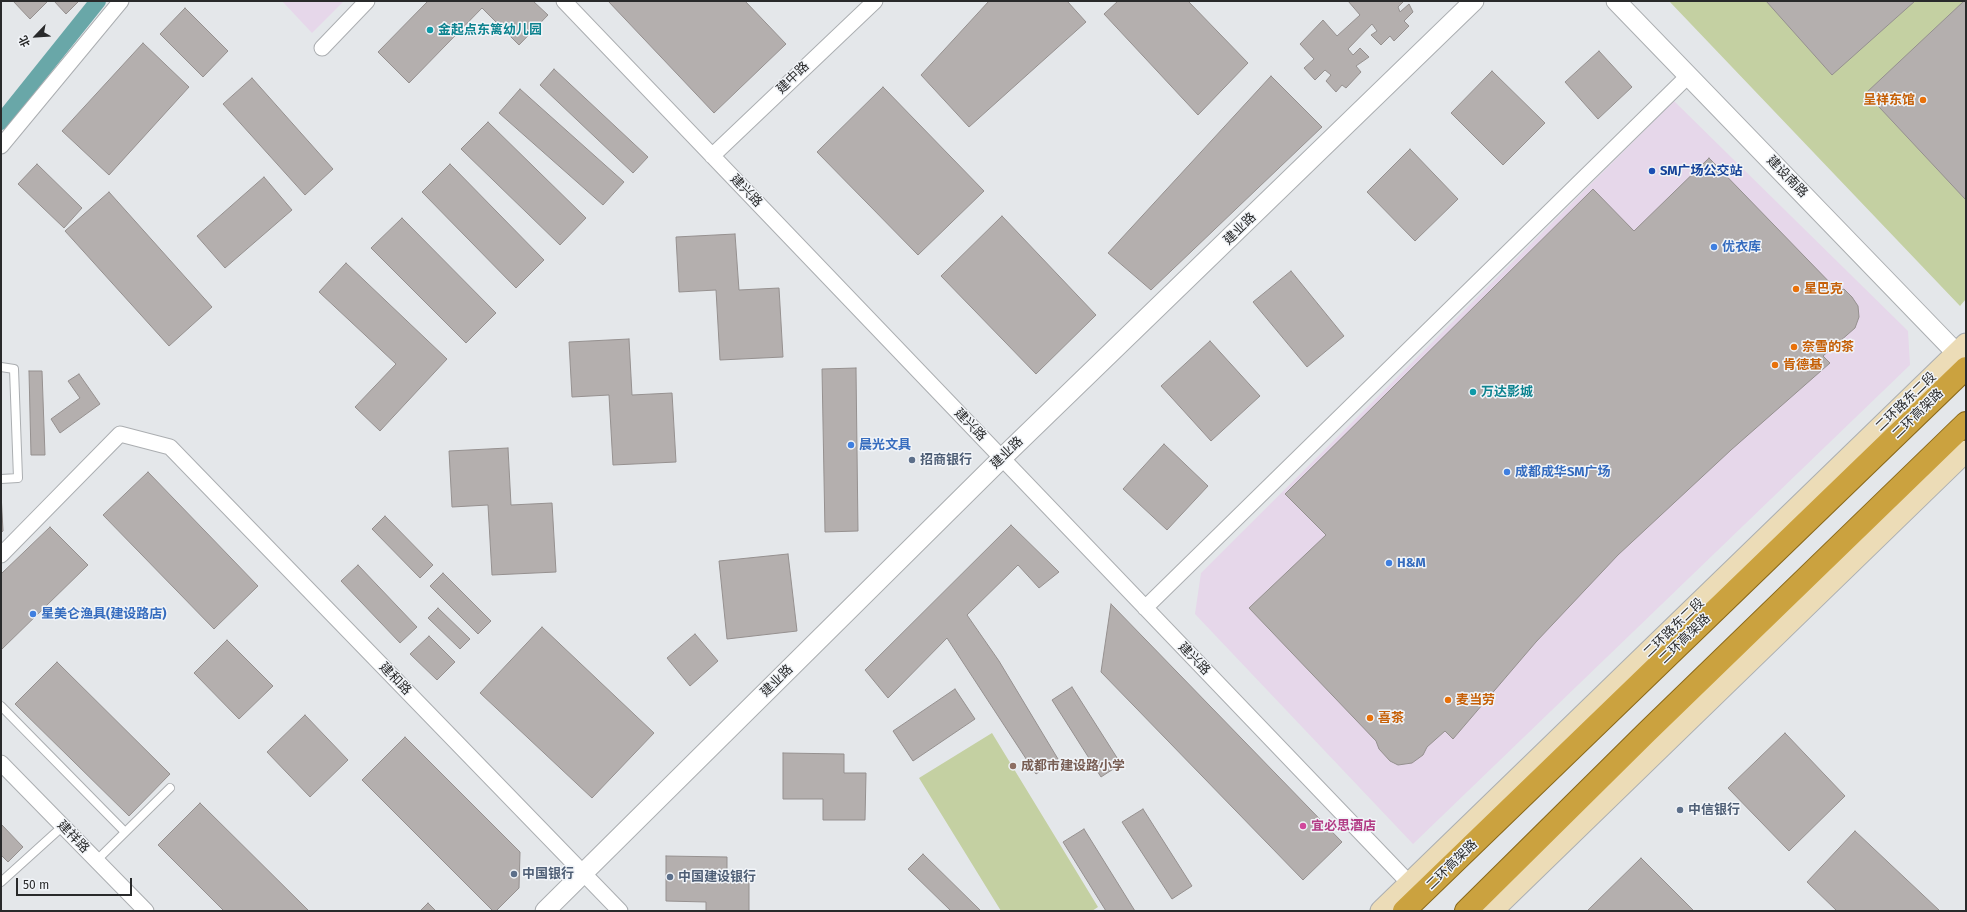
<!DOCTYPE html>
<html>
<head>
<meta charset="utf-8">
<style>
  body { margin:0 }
  #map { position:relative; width:1967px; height:912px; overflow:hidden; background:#e4e7ea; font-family:"Fira Sans","Noto Sans SC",sans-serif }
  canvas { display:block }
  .frame { position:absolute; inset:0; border:2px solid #292a2b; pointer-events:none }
  .north { position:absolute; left:16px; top:16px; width:40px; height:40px; -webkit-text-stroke:3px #f1f4f8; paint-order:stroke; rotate:245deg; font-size:11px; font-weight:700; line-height:16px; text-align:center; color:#292a2b }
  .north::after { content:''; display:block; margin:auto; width:14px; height:18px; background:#292a2b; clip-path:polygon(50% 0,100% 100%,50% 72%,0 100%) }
  .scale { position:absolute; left:16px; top:878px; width:116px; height:18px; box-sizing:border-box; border:2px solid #292a2b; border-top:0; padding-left:5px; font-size:12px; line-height:14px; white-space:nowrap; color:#292a2b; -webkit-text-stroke:3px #f1f4f8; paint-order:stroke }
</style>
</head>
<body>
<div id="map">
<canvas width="1967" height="912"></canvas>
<div class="frame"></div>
<div class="north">北</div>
<div class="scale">50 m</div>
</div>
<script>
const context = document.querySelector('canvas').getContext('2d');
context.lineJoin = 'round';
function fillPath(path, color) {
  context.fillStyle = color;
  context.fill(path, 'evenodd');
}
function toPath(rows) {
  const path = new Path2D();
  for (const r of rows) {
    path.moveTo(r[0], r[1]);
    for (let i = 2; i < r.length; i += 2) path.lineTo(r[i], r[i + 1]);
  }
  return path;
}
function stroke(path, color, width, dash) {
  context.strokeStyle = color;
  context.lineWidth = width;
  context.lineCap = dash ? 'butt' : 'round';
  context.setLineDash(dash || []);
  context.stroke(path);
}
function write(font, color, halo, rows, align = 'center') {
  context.font = font + ' "Fira Sans","Noto Sans SC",sans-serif';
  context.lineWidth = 3;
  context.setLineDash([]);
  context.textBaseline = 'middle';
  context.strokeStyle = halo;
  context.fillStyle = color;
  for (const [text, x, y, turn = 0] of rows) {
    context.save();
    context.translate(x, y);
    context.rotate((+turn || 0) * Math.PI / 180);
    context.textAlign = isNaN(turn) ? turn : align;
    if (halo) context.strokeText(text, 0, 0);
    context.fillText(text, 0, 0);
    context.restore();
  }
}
fillPath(toPath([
  [282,1,344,1,312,33],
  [1674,101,1908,331,1910,365,1413,844,1195,614,1201,573]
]), '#e6d7ea');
fillPath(toPath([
  [1669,1,1966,1,1966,299,1960,306],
  [992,733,1098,907,1092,911,1001,911,919,778]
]), '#c4d0a2');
stroke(toPath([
  [1,122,98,1]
]), '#69a7a8', 16);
const building = toPath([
  [13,1,48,1,30,19,13,1],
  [54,1,79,1,66,14,54,1],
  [428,1,533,1,548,15,519,45,482,8,409,83,378,52,428,1],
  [608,1,745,1,786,44,714,113,608,1],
  [989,1,1067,1,1086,22,969,127,921,75,989,1],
  [1118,1,1188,1,1248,63,1198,115,1104,14,1118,1],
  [1348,1,1404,1,1398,7,1400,12,1409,4,1413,12,1404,21,1409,26,1394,41,1390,36,1381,45,1371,35,1377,31,1372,24,1348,49,1353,55,1360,48,1369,57,1356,66,1361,72,1346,88,1342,85,1336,92,1326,81,1331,75,1325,70,1315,80,1304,68,1314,59,1300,44,1323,20,1337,36,1360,15,1348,1],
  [1766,1,1915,1,1832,75,1766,1],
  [1964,1,1966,1,1966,197,1965,199,1866,93,1964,1],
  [185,8,228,51,203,77,160,34,185,8],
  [143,43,189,87,109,175,62,131,143,43],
  [1599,51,1632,87,1598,119,1565,82,1599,51],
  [554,69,648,157,633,173,540,85,554,69],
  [1492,71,1545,123,1503,165,1451,113,1492,71],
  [1271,76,1322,127,1151,290,1108,253,1271,76],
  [252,78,333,169,305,195,223,104,252,78],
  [883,87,984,191,918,255,817,152,883,87],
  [520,89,624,182,603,205,499,113,520,89],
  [488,122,586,218,560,245,461,149,488,122],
  [1410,149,1458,199,1415,241,1367,192,1410,149],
  [1709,158,1838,291,1844,289,1852,297,1858,306,1859,317,1855,328,1823,356,1830,363,1731,450,1618,555,1536,642,1453,739,1445,731,1427,747,1423,755,1412,763,1398,765,1390,761,1379,749,1376,741,1249,608,1326,535,1285,494,1593,189,1634,231,1709,158],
  [37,164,82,208,64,228,18,184,37,164],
  [450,164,544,260,516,288,422,192,450,164],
  [264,177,292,210,225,268,197,236,264,177],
  [109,192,212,307,169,346,65,231,109,192],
  [1002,216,1096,315,1036,374,941,276,1002,216],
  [402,218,496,313,466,343,371,248,402,218],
  [735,234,739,290,779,288,783,357,720,360,716,290,679,292,676,237,735,234],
  [346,263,447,359,380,431,355,407,396,364,319,292,346,263],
  [1291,271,1344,336,1307,367,1253,302,1291,271],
  [629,339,632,395,672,393,676,462,613,465,609,395,572,397,569,342,629,339],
  [1210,341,1260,396,1211,441,1161,386,1210,341],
  [856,368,858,531,825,532,822,369,856,368],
  [29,371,42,371,45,455,31,455,29,371],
  [79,374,100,404,60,433,51,419,80,398,68,381,79,374],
  [1164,444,1208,486,1167,530,1123,489,1164,444],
  [508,448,511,505,552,503,556,572,492,575,488,505,452,507,449,451,508,448],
  [148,472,258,586,214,629,103,515,148,472],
  [1,493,3,531,1,533,1,493],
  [385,516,433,565,420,578,372,529,385,516],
  [1011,525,1059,572,1039,588,1018,565,967,615,999,661,1058,759,1036,774,947,638,888,698,865,670,1011,525],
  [50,527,88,565,1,650,1,574,50,527],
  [788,554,797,631,727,639,719,561,788,554],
  [358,565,417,627,400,643,341,581,358,565],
  [443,573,491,621,478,634,430,586,443,573],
  [1111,604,1342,842,1303,880,1101,672,1111,604],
  [438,608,470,639,460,649,428,618,438,608],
  [542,627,654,733,592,798,480,693,542,627],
  [695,634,718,661,690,686,667,658,695,634],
  [429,636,455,662,437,680,410,654,429,636],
  [227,640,273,686,239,719,194,673,227,640],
  [57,662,170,774,129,816,15,704,57,662],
  [1072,687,1121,764,1101,777,1052,700,1072,687],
  [955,689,975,719,913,761,893,731,955,689],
  [305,715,348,760,310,797,267,752,305,715],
  [1785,733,1845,796,1789,851,1728,788,1785,733],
  [405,737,520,852,519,888,496,911,493,911,362,780,405,737],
  [783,753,844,754,844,773,866,773,865,820,823,820,823,799,783,799,783,753],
  [200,803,309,911,224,911,158,845,200,803],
  [1143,809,1192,886,1172,899,1122,822,1143,809],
  [1,824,23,847,8,862,1,855,1,824],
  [1084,829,1135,911,1106,911,1063,842,1084,829],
  [1855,831,1940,911,1837,911,1807,882,1855,831],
  [923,854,981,911,951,911,908,869,923,854],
  [666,856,727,857,727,876,749,876,749,911,706,911,706,902,666,901,666,856],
  [1641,858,1694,911,1587,911,1641,858],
  [428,903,436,911,420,911,428,903]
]);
fillPath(building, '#b4afae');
stroke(building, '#95908f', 1);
const service = toPath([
  [1,367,14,369,18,478,1,479],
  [1,706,125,832],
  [96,861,170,788],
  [1,882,63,826]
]);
const minor = toPath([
  [564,1,1410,884],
  [322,48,367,1],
  [1,146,121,1],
  [712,156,875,1],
  [1,555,120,434,170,447,620,911],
  [1145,608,1689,75],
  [1,763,146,911]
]);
const tertiary = toPath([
  [1616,1,1966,363],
  [545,911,1001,459,1474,1]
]);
const secondary = toPath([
  [1381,911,1966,344],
  [1492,911,1966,451]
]);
const trunk = toPath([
  [1404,911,1966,368],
  [1466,911,1647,732,1966,423]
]);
stroke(service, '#abaeb1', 10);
stroke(minor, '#abaeb1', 17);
stroke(tertiary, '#abaeb1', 21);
stroke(secondary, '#abaeb1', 23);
stroke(trunk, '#8a6819', 24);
stroke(service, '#fff', 8);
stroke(minor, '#fff', 15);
stroke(tertiary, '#fff', 19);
stroke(secondary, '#ecdcb7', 21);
stroke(trunk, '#cba23f', 22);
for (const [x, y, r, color] of [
  [430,30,4,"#0f9aa8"],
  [1923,100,4,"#e8710a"],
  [1652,171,4,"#1a4fb4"],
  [1714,247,4,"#3f7fe0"],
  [1796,289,4,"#e8710a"],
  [1794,347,4,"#e8710a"],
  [1775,365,4,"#e8710a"],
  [1473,392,4,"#0f9aa8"],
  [851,445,4,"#3f7fe0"],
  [912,460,4,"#5c6f8a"],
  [1507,472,4,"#3f7fe0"],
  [1389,563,4,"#3f7fe0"],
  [33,614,4,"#3f7fe0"],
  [1448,700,4,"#e8710a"],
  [1370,718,4,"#e8710a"],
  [1013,766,4,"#8d6e63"],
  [1680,810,4,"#5c6f8a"],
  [1303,826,4,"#d1479c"],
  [514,874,4,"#5c6f8a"],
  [670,877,4,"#5c6f8a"]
]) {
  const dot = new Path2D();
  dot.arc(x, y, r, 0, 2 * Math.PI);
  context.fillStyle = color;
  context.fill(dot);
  stroke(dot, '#f1f4f8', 1.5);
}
write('bold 13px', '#0d838f', '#f1f4f8', [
  ["金起点东篱幼儿园",438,30],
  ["万达影城",1481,392]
], 'left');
write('13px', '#292a2b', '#f1f4f8', [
  ["建中路",793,78,-44],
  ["建设南路",1787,177,46],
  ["建兴路",746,191,46],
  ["建业路",1240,229,-44],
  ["二环路东二段",1906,402,-44],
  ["二环高架路",1918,414,-44],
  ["建兴路",970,425,46],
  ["建业路",1007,453,-44],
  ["二环路东二段",1674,628,-44],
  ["二环高架路",1685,639,-44],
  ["建兴路",1194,659,46],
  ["建和路",395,679,46],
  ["建业路",777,681,-45],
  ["建祥路",73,837,46],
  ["二环高架路",1452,865,-44]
]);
write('bold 13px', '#c56008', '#f1f4f8', [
  ["呈祥东馆",1915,100,"right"],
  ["星巴克",1804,289],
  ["奈雪的茶",1802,347],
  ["肯德基",1783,365],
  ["麦当劳",1456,700],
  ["喜茶",1378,718]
], 'left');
write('bold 13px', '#164399', '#f1f4f8', [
  ["SM广场公交站",1660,171]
], 'left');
write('bold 13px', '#366cbe', '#f1f4f8', [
  ["优衣库",1722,247],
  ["晨光文具",859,445],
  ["成都成华SM广场",1515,472],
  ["H&M",1397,563],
  ["星美仑渔具(建设路店)",41,614]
], 'left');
write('bold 13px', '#4e5e75', '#f1f4f8', [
  ["招商银行",920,460],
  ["中信银行",1688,810],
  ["中国银行",522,874],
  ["中国建设银行",678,877]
], 'left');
write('bold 13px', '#785e54', '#f1f4f8', [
  ["成都市建设路小学",1021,766]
], 'left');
write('bold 13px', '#b23c85', '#f1f4f8', [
  ["宜必思酒店",1311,826]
], 'left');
</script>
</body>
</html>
